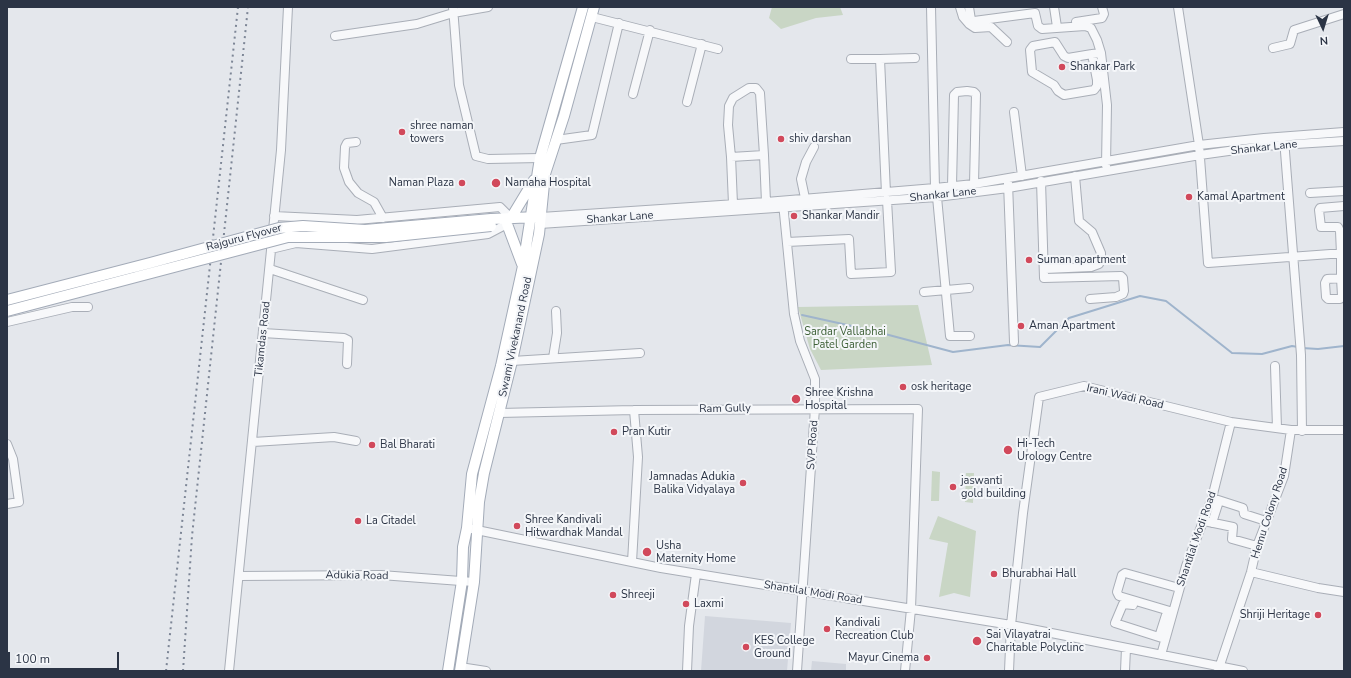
<!DOCTYPE html>
<html>
<head>
<meta charset="utf-8">
<style>
  body { margin:0 }
  #map { position:relative; width:1351px; height:678px; overflow:hidden; background:#e4e7ec; font-family:"Nunito Sans",sans-serif }
  canvas { display:block }
  .frame { position:absolute; inset:0; border:8px solid #2b3445; pointer-events:none }
  .north { position:absolute; left:1303px; top:8px; width:40px; height:40px; -webkit-text-stroke:3px #f4f6f9; paint-order:stroke; rotate:176deg; font-size:11px; font-weight:700; line-height:16px; text-align:center; color:#2b3445 }
  .north::after { content:''; display:block; margin:auto; width:14px; height:18px; background:#2b3445; clip-path:polygon(50% 0,100% 100%,50% 72%,0 100%) }
  .scale { position:absolute; left:8px; top:652px; width:111px; height:18px; box-sizing:border-box; border:2px solid #2b3445; border-top:0; padding-left:5px; font-size:12px; line-height:14px; white-space:nowrap; color:#2b3445; -webkit-text-stroke:3px #f4f6f9; paint-order:stroke }
</style>
</head>
<body>
<div id="map">
<canvas width="1351" height="678"></canvas>
<div class="frame"></div>
<div class="north">N</div>
<div class="scale">100 m</div>
</div>
<script>
const context = document.querySelector('canvas').getContext('2d');
context.lineJoin = 'round';
function fillPath(path, color) {
  context.fillStyle = color;
  context.fill(path, 'evenodd');
}
function toPath(rows) {
  const path = new Path2D();
  for (const r of rows) {
    path.moveTo(r[0], r[1]);
    for (let i = 2; i < r.length; i += 2) path.lineTo(r[i], r[i + 1]);
  }
  return path;
}
function stroke(path, color, width, dash) {
  context.strokeStyle = color;
  context.lineWidth = width;
  context.lineCap = dash ? 'butt' : 'round';
  context.setLineDash(dash || []);
  context.stroke(path);
}
function write(font, color, halo, rows, align = 'center') {
  context.font = font + ' "Nunito Sans",sans-serif';
  context.lineWidth = 4;
  context.setLineDash([]);
  context.textBaseline = 'middle';
  context.strokeStyle = halo;
  context.fillStyle = color;
  for (const [text, x, y, turn = 0] of rows) {
    context.save();
    context.translate(x, y);
    context.rotate((+turn || 0) * Math.PI / 180);
    context.textAlign = isNaN(turn) ? turn : align;
    if (halo) context.strokeText(text, 0, 0);
    context.fillText(text, 0, 0);
    context.restore();
  }
}
fillPath(toPath([
  [705,616,791,623,787,671,701,671],
  [812,661,846,664,846,671,811,671]
]), '#d2d6de');
fillPath(toPath([
  [772,7,840,7,843,15,816,18,781,29,769,18],
  [918,305,932,365,821,370,810,349,798,307],
  [932,471,940,472,939,501,931,501],
  [966,473,974,473,973,503,965,502],
  [938,516,976,531,970,597,954,593,939,597,948,543,929,539]
]), '#c9d6c5');
stroke(toPath([
  [802,315,870,330,953,352,1008,345,1040,347,1069,318,1140,296,1166,301,1232,353,1262,354,1292,346,1298,347],
  [1302,348,1318,349,1344,346]
]), '#9fb4cc', 2);
const minor = toPath([
  [453,7,459,85,476,156,488,159,540,158],
  [931,7,935,188],
  [960,7,963,17,969,24,975,28,991,27,1007,42],
  [969,7,971,20,974,21,1035,13,1038,26,1042,29,1085,26,1091,28,1097,40,1101,53,1107,105,1106,165],
  [1054,7,1057,27],
  [1178,7,1199,145,1208,263,1344,253],
  [592,17,718,49],
  [1076,22,1102,18,1104,14,1102,7],
  [335,36,417,24,453,13,488,7],
  [1273,48,1290,44,1294,30,1344,14],
  [1092,54,1097,80,1097,86,1094,90,1064,95,1058,91,1054,85,1032,72,1030,50,1033,46,1055,42,1064,56,1068,58,1092,54,1101,53],
  [851,59,880,59],
  [633,94,650,30],
  [687,102,702,44],
  [1014,112,1022,176],
  [1284,139,1301,355,1302,431],
  [556,140,592,135,619,23],
  [356,142,347,143,345,147,344,168,349,182,358,193,374,202,383,218],
  [764,155,731,157,728,125,729,106,733,98,749,88,756,88,760,93,764,155,766,202],
  [731,157,733,204],
  [1041,181,1044,278,1121,276,1123,278,1124,291,1123,294,1116,297,1090,299],
  [1008,183,1014,342],
  [952,186,954,95,957,92,967,91,974,92,976,94,974,184],
  [886,193,880,59,915,58],
  [1310,193,1344,191],
  [937,197,950,336,970,336],
  [805,198,801,179,806,162,814,147],
  [783,203,794,314,800,341,815,379,815,408,797,671],
  [274,216,357,220,500,207,511,218],
  [541,217,766,202,935,188,974,184,1199,145,1264,138,1344,132],
  [540,224,937,197,1008,188,1200,155,1264,146,1344,141],
  [787,242,849,239,851,274,891,272,887,200],
  [271,249,296,243,372,249,488,234,507,224],
  [270,269,363,300],
  [1045,269,1091,267,1099,264,1101,260,1101,253,1092,232,1079,221,1075,176],
  [1341,278,1327,279,1325,283,1326,297,1328,299,1340,299,1342,296,1341,278,1341,254,1340,231,1338,227,1321,227,1319,210,1320,208,1344,206],
  [924,292,969,288],
  [7,322,72,307,88,307],
  [263,333,344,338,348,340,347,364],
  [553,358,557,333,556,311],
  [512,361,640,353],
  [1275,366,1277,428],
  [499,413,634,410,918,409,911,609,905,671],
  [253,442,334,437,356,441],
  [7,444,13,459,19,502,7,504],
  [1212,498,1243,508,1244,514,1266,521],
  [1204,521,1233,527,1232,539,1257,546],
  [1212,523,1219,501],
  [467,528,661,568,1011,625,1243,671],
  [632,562,638,457,634,410],
  [1251,572,1318,588,1344,592],
  [239,576,381,575,474,582],
  [1133,605,1123,604,1115,623,1165,639],
  [1173,612,1119,596,1117,592,1122,575,1125,573,1179,588],
  [1159,637,1166,615],
  [1161,655,1186,566,1212,498,1231,422],
  [460,667,486,671],
  [229,671,281,150,288,7],
  [687,671,689,626,696,574],
  [1009,671,1011,625,1023,513,1039,397,1084,386,1231,422,1291,430,1344,430],
  [1125,671,1126,648],
  [1218,671,1251,572,1257,546,1284,476,1291,430]
]);
const major = toPath([
  [511,218,534,180],
  [491,219,537,217],
  [507,224,522,264],
  [448,671,462,581,463,547,467,528,472,474,501,366,523,266,540,158,583,7],
  [460,671,474,582,479,502,484,473,512,361,539,234,545,174,564,116,594,7]
]);
stroke(minor, '#a9aeb7', 10);
stroke(major, '#a3abb8', 12);
stroke(minor, '#f7f8fa', 8);
stroke(major, '#fff', 10);
stroke(toPath([
  [166,671,238,7],
  [183,671,192,536,248,7]
]), '#7d8696', 2, [2, 4]);
const majorBridge = toPath([
  [7,300,150,263,279,228,303,226,365,230,491,219],
  [7,311,288,237,386,237,491,226]
]);
stroke(majorBridge, '#a3abb8', 12, []);
stroke(majorBridge, '#fff', 10);
for (const [x, y, r, color] of [
  [1062,67,4,"#d1495b"],
  [402,132,4,"#d1495b"],
  [781,139,4,"#d1495b"],
  [462,183,4,"#d1495b"],
  [496,183,5,"#d1495b"],
  [1189,197,4,"#d1495b"],
  [794,216,4,"#d1495b"],
  [1029,260,4,"#d1495b"],
  [1021,326,4,"#d1495b"],
  [903,387,4,"#d1495b"],
  [796,399,5,"#d1495b"],
  [614,432,4,"#d1495b"],
  [372,445,4,"#d1495b"],
  [1008,450,5,"#d1495b"],
  [743,483,4,"#d1495b"],
  [953,487,4,"#d1495b"],
  [358,521,4,"#d1495b"],
  [517,526,4,"#d1495b"],
  [647,552,5,"#d1495b"],
  [994,574,4,"#d1495b"],
  [613,595,4,"#d1495b"],
  [686,604,4,"#d1495b"],
  [1318,615,4,"#d1495b"],
  [827,629,4,"#d1495b"],
  [977,641,5,"#d1495b"],
  [746,647,4,"#d1495b"],
  [927,658,4,"#d1495b"]
]) {
  const dot = new Path2D();
  dot.arc(x, y, r, 0, 2 * Math.PI);
  context.fillStyle = color;
  context.fill(dot);
  stroke(dot, '#f4f6f9', 1.5);
}
write('11px', '#2b3445', '#f4f6f9', [
  ["Shankar Park",1070,67],
  ["shree naman",410,126],
  ["towers",410,139],
  ["shiv darshan",789,139],
  ["Naman Plaza",454,183,"right"],
  ["Namaha Hospital",505,183],
  ["Kamal Apartment",1197,197],
  ["Shankar Mandir",802,216],
  ["Suman apartment",1037,260],
  ["Aman Apartment",1029,326],
  ["osk heritage",911,387],
  ["Shree Krishna",805,393],
  ["Hospital",805,406],
  ["Pran Kutir",622,432],
  ["Hi-Tech",1017,444],
  ["Urology Centre",1017,457],
  ["Bal Bharati",380,445],
  ["Jamnadas Adukia",735,477,"right"],
  ["Balika Vidyalaya",735,490,"right"],
  ["jaswanti",961,481],
  ["gold building",961,494],
  ["Shree Kandivali",525,520],
  ["Hitwardhak Mandal",525,533],
  ["La Citadel",366,521],
  ["Usha",656,546],
  ["Maternity Home",656,559],
  ["Bhurabhai Hall",1002,574],
  ["Shreeji",621,595],
  ["Laxmi",694,604],
  ["Shriji Heritage",1310,615,"right"],
  ["Kandivali",835,623],
  ["Recreation Club",835,636],
  ["Sai Vilayatrai",986,635],
  ["Charitable Polyclinc",986,648],
  ["KES College",754,641],
  ["Ground",754,654],
  ["Mayur Cinema",919,658,"right"]
], 'left');
write('11px', '#2b3445', '#f4f6f9', [
  ["Shankar Lane",1264,148,-6],
  ["Shankar Lane",943,195,-6],
  ["Shankar Lane",620,218,-4],
  ["Rajguru Flyover",244,238,-15],
  ["Swami Vivekanand Road",516,337,-78],
  ["Tikamdas Road",263,339,-84],
  ["Irani Wadi Road",1125,397,13],
  ["Ram Gully",725,409,-1],
  ["SVP Road",813,445,-86],
  ["Hemu Colony Road",1270,513,-72],
  ["Shantilal Modi Road",1197,539,-71],
  ["Adukia Road",357,576,1],
  ["Shantilal Modi Road",813,593,9]
]);
write('11px', '#3f6138', '#f4f6f9', [
  ["Sardar Vallabhai",845,332],
  ["Patel Garden",845,345]
]);
</script>
</body>
</html>
